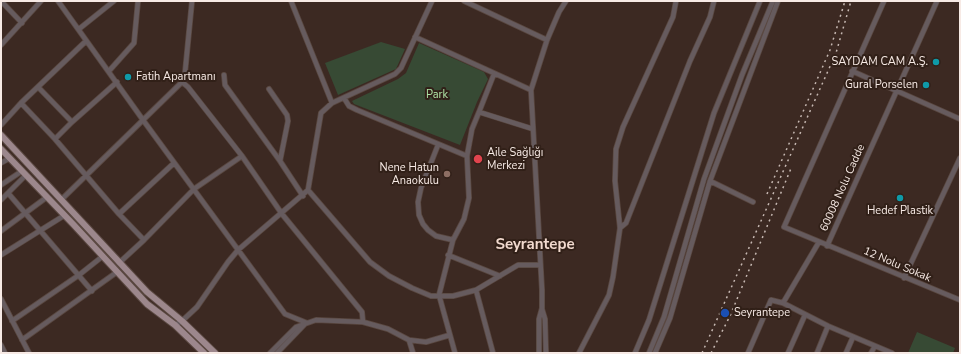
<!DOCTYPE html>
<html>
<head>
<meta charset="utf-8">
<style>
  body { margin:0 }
  #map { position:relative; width:961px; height:354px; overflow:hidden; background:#3c2922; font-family:"Nunito Sans",sans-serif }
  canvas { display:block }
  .frame { position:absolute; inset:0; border:2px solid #f7eae5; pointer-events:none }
</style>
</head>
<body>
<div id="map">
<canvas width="961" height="354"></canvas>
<div class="frame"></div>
</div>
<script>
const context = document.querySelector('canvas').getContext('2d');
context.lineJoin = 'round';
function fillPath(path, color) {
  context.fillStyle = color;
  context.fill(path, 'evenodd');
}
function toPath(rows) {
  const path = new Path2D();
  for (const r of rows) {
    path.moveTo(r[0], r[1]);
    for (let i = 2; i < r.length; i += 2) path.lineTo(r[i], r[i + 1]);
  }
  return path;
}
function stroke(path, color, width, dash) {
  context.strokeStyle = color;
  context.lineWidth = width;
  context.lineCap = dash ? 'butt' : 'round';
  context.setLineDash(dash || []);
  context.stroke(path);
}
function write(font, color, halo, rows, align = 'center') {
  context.font = font + ' "Nunito Sans",sans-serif';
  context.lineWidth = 4;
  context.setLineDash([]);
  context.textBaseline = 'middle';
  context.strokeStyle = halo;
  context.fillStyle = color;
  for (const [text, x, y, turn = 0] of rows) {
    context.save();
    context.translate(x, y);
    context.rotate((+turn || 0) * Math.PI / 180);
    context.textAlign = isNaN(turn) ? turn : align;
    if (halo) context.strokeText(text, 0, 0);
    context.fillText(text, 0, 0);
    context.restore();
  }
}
fillPath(toPath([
  [381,42,405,49,396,69,338,95,325,63],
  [419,43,484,72,488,79,477,102,460,145,354,104,352,101,398,79,406,73],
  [917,332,955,348,953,353,908,353]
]), '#374a34');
const minor = toPath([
  [1,1,22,23],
  [58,1,143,120,285,314,307,323],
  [291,1,332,103,395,74,401,68,432,1],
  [464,1,547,40],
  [884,1,784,227,960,300],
  [79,29,114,1],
  [415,37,531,90,542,290,542,308,539,319,539,353],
  [1,45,41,1],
  [109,71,134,43,138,1],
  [852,71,960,119],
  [224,75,225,85,280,161,303,196],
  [182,82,188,87,242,156,282,214,362,312,363,322],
  [39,88,72,122],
  [269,89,287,115,288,121,280,161],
  [531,90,547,40,559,12,566,1],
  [344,98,349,106,357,110,467,156],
  [21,103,55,139,119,214,144,240],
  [332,103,321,113,308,190,370,262,389,276,412,288,431,296,453,296,476,290,518,265,540,265],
  [479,112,494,74],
  [1,125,21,103,86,41],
  [55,139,72,122,117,82],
  [438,145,421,188,418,202,419,215,423,224,428,230,436,236,453,240],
  [1,163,10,158],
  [710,181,753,202],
  [1,185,22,171],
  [8,193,92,291],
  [62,199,182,82,185,73,192,1],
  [1,200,26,175],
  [119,214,174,163],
  [620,228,626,223,690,61,710,17,714,1],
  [1,231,47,197],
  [819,242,783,303,828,326,892,353],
  [827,246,937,1],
  [1,255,65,215],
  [448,255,500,276],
  [119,263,144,240,194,189,242,156],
  [904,278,960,158],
  [476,290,493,353],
  [1,299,29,353],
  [542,309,545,319,546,353],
  [12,321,79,275,103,256],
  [175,325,182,321,197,307,228,262,238,250,308,190],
  [22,340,117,272],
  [409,340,413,353],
  [1,345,5,353],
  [270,353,296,327,316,320,363,322,388,329,409,340,426,342,450,335],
  [277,353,305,324],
  [455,353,439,295,453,240,464,219,469,198,467,156,472,129,479,112,533,129],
  [579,353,609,295,613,277,620,228,615,181,616,149,623,127,673,17,676,1],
  [635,353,649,320,714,113,760,1],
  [649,353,664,317,704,179,742,75,773,1],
  [655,353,670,318,710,181,778,1],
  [748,353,771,300,783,303],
  [788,353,805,315],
  [817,353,828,326],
  [846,353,853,337],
  [871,353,875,346]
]);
const major = toPath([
  [1,135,147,292,182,321,215,353],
  [1,149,73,224,147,304,175,325,204,353]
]);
stroke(minor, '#5a4841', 6);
stroke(major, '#5a4841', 8);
stroke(minor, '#665b5e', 4.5);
stroke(major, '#9c878c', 6);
stroke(toPath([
  [767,194,830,50,845,1],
  [702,353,836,53,851,1],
  [711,353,730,316,792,166]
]), '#c6b8b2', 1.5, [2, 4]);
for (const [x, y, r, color] of [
  [936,62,4,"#0f9aa8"],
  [128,77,4,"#0f9aa8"],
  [926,85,4,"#0f9aa8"],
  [478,159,5,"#e0444e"],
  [447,174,4,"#8d6e63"],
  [900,198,4,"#0f9aa8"],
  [725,313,5,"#1a4fb4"]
]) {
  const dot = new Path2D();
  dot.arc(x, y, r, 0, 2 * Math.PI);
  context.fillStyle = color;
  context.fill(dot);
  stroke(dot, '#312018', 1.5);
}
write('11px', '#f7eae5', '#312018', [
  ["SAYDAM CAM A.Ş.",928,62],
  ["Fatih Apartmanı",136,77,"left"],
  ["Gural Porselen",918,85],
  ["Aile Sağlığı",487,153,"left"],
  ["Merkezi",487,166,"left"],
  ["Nene Hatun",439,168],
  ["Anaokulu",439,181],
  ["Hedef Plastik",900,211,"center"],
  ["Seyrantepe",734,313,"left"]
], 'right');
write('11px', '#afe5a6', '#312018', [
  ["Park",437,95]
]);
write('11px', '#f7eae5', '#312018', [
  ["60008 Nolu Cadde",843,188,-66],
  ["12 Nolu Sokak",897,265,23]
]);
write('bold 15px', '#f2dacf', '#312018', [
  ["Seyrantepe",535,245]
]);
</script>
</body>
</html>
